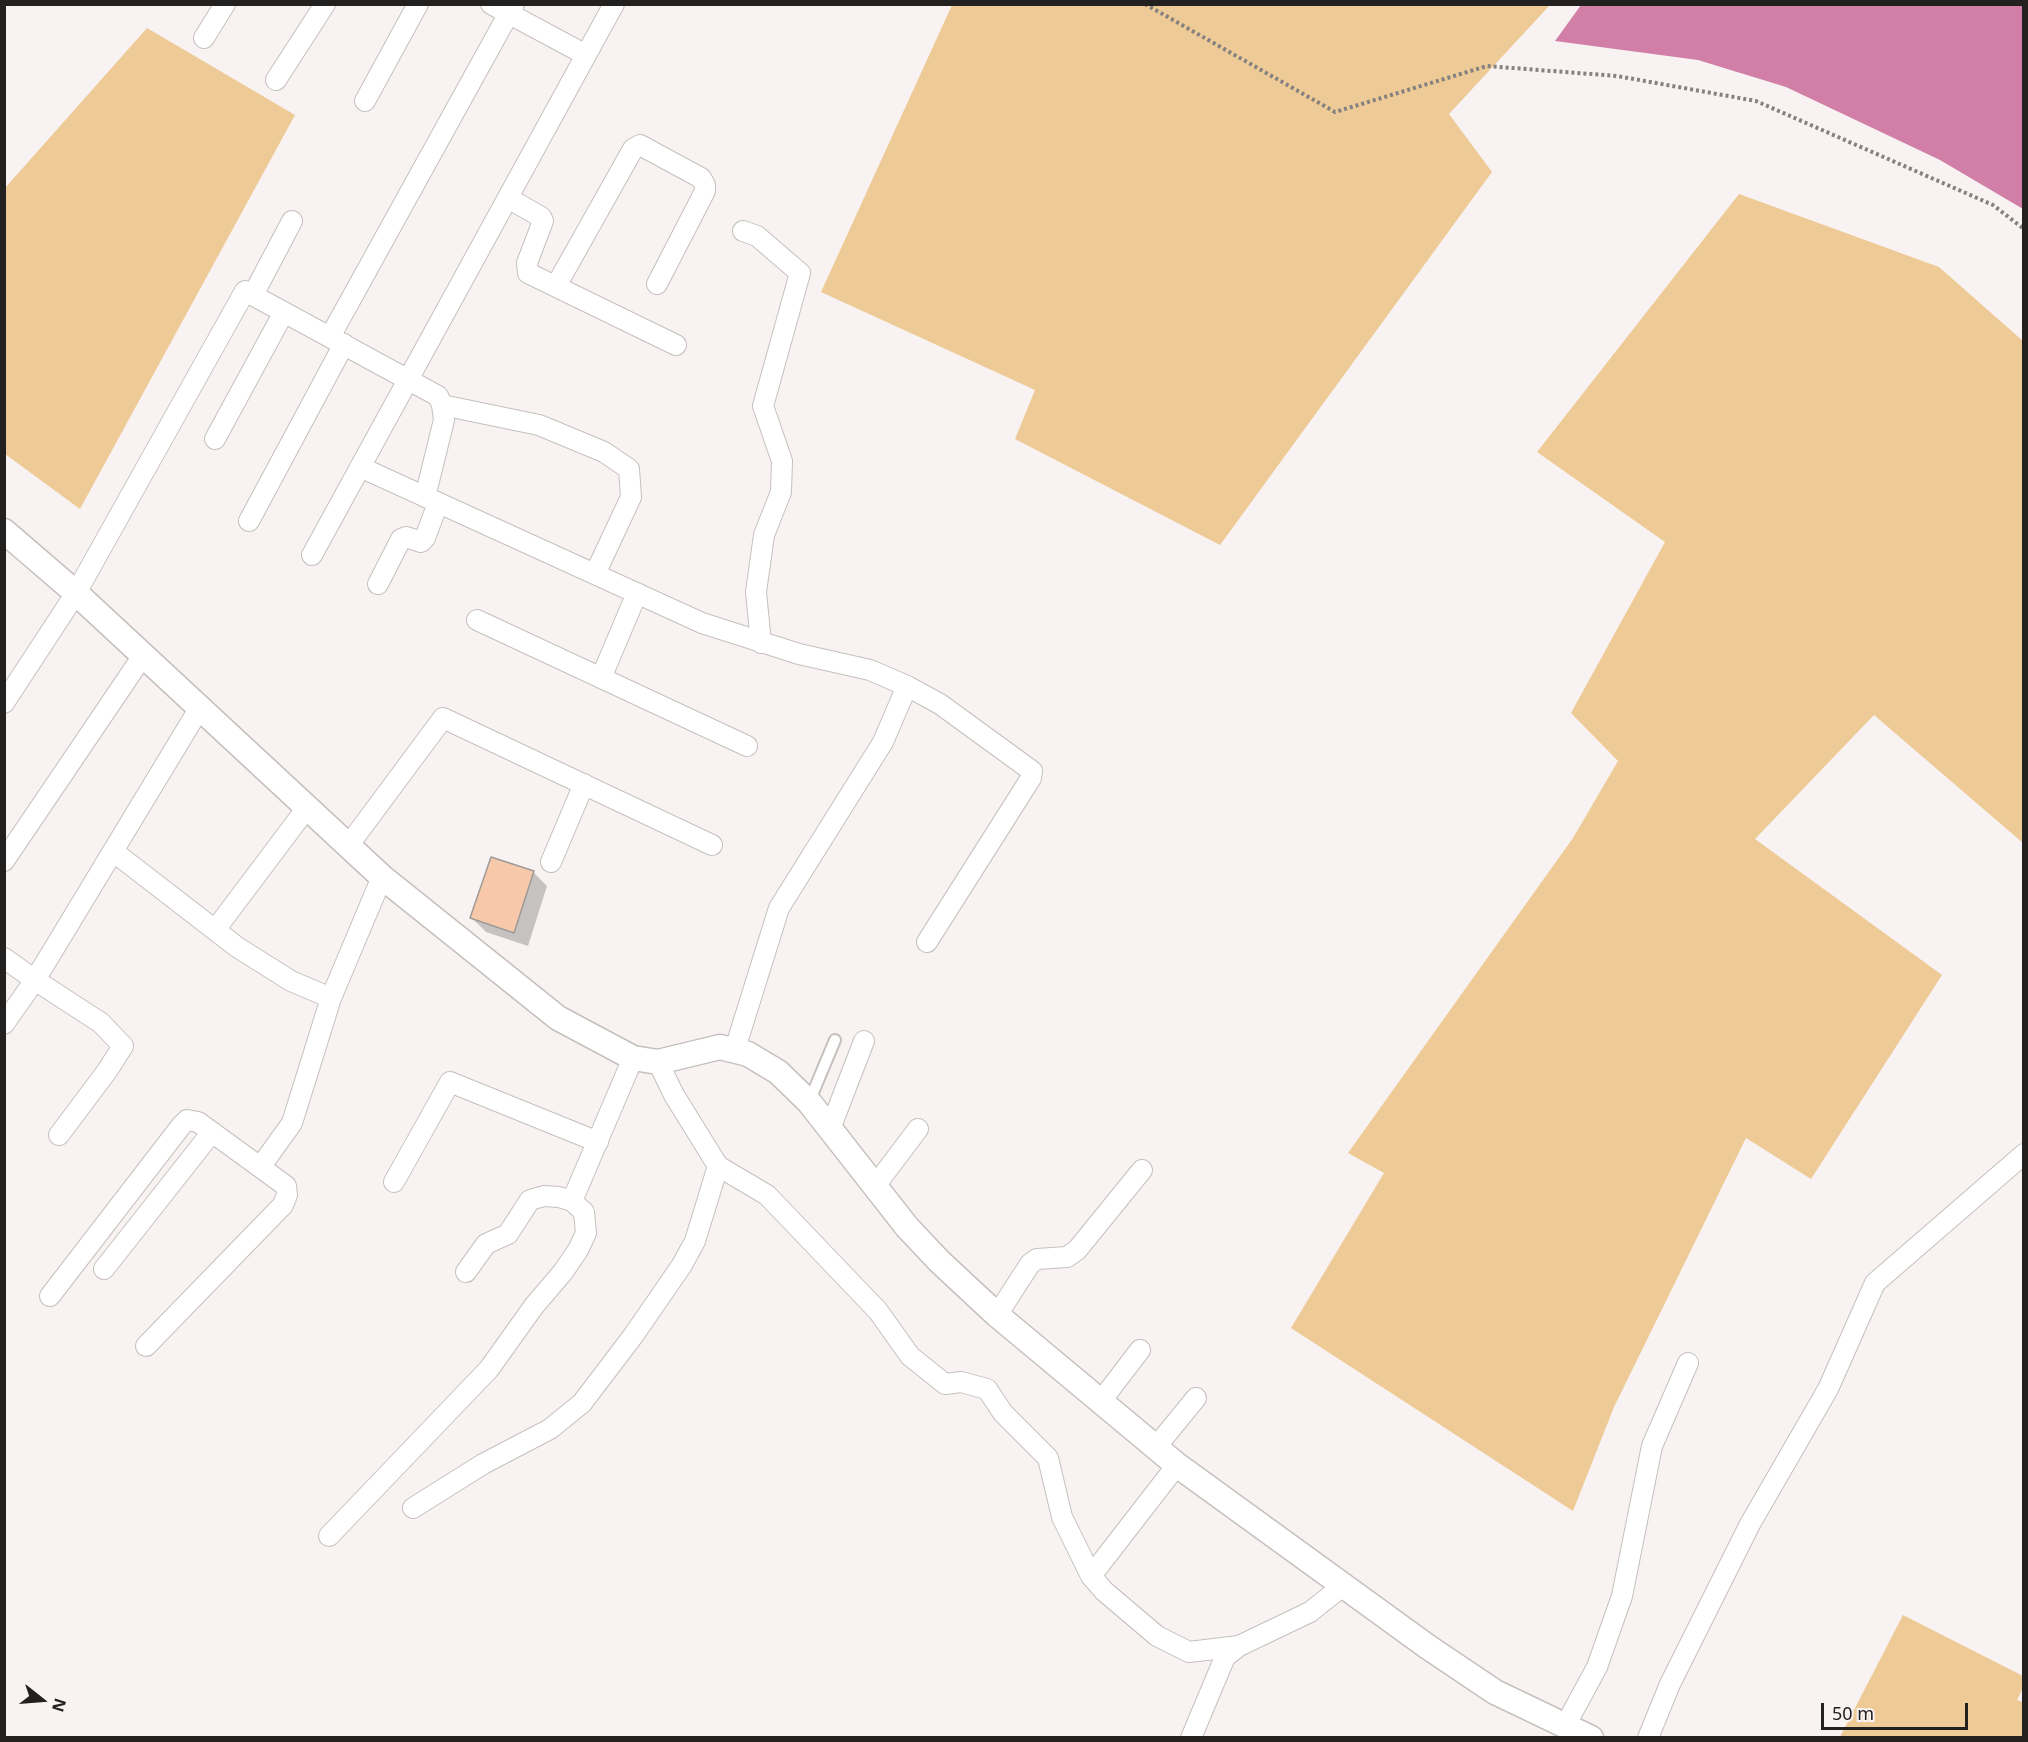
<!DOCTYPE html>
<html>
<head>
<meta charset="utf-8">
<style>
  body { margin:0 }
  #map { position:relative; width:2028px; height:1742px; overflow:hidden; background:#f8f3f2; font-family:"Noto Sans",sans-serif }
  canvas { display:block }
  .frame { position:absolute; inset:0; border:6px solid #232120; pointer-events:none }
  .north { position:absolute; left:12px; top:1670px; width:60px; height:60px; -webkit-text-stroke:4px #f8f3f2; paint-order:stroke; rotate:107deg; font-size:16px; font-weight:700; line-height:24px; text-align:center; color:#232120 }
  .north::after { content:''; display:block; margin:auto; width:21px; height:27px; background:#232120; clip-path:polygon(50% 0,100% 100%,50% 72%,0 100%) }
  .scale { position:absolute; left:1821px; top:1703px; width:147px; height:27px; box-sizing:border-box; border:3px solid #232120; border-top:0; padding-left:8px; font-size:18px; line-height:21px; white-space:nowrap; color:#232120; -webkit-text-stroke:4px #f8f3f2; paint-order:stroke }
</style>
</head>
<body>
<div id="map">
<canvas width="2028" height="1742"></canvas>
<div class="frame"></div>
<div class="north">N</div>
<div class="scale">50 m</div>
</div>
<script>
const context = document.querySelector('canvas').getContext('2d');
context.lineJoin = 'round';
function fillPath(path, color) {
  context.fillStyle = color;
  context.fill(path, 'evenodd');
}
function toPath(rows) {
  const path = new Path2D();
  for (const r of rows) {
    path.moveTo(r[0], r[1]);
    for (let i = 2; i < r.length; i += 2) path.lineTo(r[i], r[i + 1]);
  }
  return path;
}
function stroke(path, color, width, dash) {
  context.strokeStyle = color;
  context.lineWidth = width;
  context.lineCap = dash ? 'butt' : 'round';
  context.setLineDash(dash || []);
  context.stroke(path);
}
fillPath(toPath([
  [952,5,1550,5,1449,114,1492,172,1220,545,1015,439,1035,390,821,292],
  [147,28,295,115,80,509,5,454,5,188],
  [1739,194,1939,267,2023,341,2023,843,1874,715,1755,839,1942,975,1811,1179,1746,1138,1614,1407,1573,1511,1291,1328,1384,1173,1348,1153,1573,838,1618,761,1571,713,1665,542,1537,452],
  [1903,1615,2023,1676,2023,1688,2017,1700,2023,1702,2023,1737,1840,1737]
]), '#eeca96');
fillPath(toPath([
  [1581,5,2023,5,2023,209,1940,160,1786,87,1698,60,1555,41]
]), '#d17fa6');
fillPath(toPath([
  [533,872,547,886,528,946,486,932,472,918]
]), '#0003');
const building = toPath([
  [491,857,534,871,514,933,470,918,491,857]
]);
fillPath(building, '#f7c9aa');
stroke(building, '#9e9a97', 1.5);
const service = toPath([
  [809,1102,835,1040]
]);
const minor = toPath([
  [491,4,586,55],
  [204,38,225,4],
  [276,80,325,4],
  [365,101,418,4],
  [508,198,541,217,543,221,527,263,528,273,676,345],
  [743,231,757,236,800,273,763,406,782,461,781,492,764,535,756,592,761,643],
  [556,286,633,149,640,145,701,178,705,185,705,191,657,284],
  [253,295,292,221],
  [330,337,514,4],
  [442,405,539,425,604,452,629,469,631,497,595,574],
  [215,439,284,312],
  [360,467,702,623,799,654,870,670,907,686,940,704,1032,771,1031,778,927,942],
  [249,521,344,344],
  [312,555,614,4],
  [378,584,401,539,406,537,421,542,425,538,438,503],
  [477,620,747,746],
  [601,678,637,593],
  [4,703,76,593,245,291,438,396,442,405,444,420,425,497],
  [348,846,443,718,712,845],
  [114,852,237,947,291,981,331,998],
  [4,861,142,657],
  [551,862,584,784],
  [215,930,306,809],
  [4,958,35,980,4,1024],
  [735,1049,779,908,883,742,907,686],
  [658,1062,674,1095,718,1166,767,1195,878,1311,910,1356,945,1384,961,1382,987,1389,1003,1413,1048,1458,1062,1517,1091,1576],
  [830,1129,864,1041],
  [59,1135,107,1071,123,1046,101,1023,35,980,199,709],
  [261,1166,292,1123,331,998,382,877],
  [394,1182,450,1082,598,1142],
  [875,1186,918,1129],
  [572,1201,633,1058],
  [104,1269,212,1132],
  [50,1296,181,1126,187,1120,198,1122,286,1186,287,1195,283,1205,146,1346],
  [997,1315,1030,1264,1037,1259,1067,1257,1077,1250,1142,1170],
  [1101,1401,1140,1350],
  [1156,1447,1196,1398],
  [1177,1465,1091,1576,1104,1591,1157,1636,1189,1652,1239,1646],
  [413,1508,483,1464,550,1429,582,1403,633,1336,682,1265,695,1241,718,1166],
  [329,1536,489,1369,534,1306,563,1272,578,1250,586,1233,584,1212,572,1201,559,1197,544,1196,530,1200,508,1234,486,1244,466,1272],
  [1565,1726,1597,1667,1622,1596,1652,1446,1688,1363],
  [1191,1738,1225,1657,1239,1646,1310,1612,1344,1585],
  [1648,1738,1670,1684,1750,1524,1828,1389,1875,1283,2024,1154]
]);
const tertiary = toPath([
  [4,531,76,593,382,877,558,1018,633,1058,658,1062,720,1047,748,1054,778,1072,809,1102,907,1227,939,1261,997,1315,1177,1465,1428,1647,1495,1692,1591,1738]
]);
stroke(service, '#c5c0be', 14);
stroke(minor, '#c5c0be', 22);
stroke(tertiary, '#c5c0be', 27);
stroke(toPath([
  [1145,4,1335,112,1487,66,1617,76,1756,101,1993,205,2024,229]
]), '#848180', 4, [3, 3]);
stroke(service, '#fff', 10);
stroke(minor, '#fff', 20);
stroke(tertiary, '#fff', 24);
</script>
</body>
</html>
